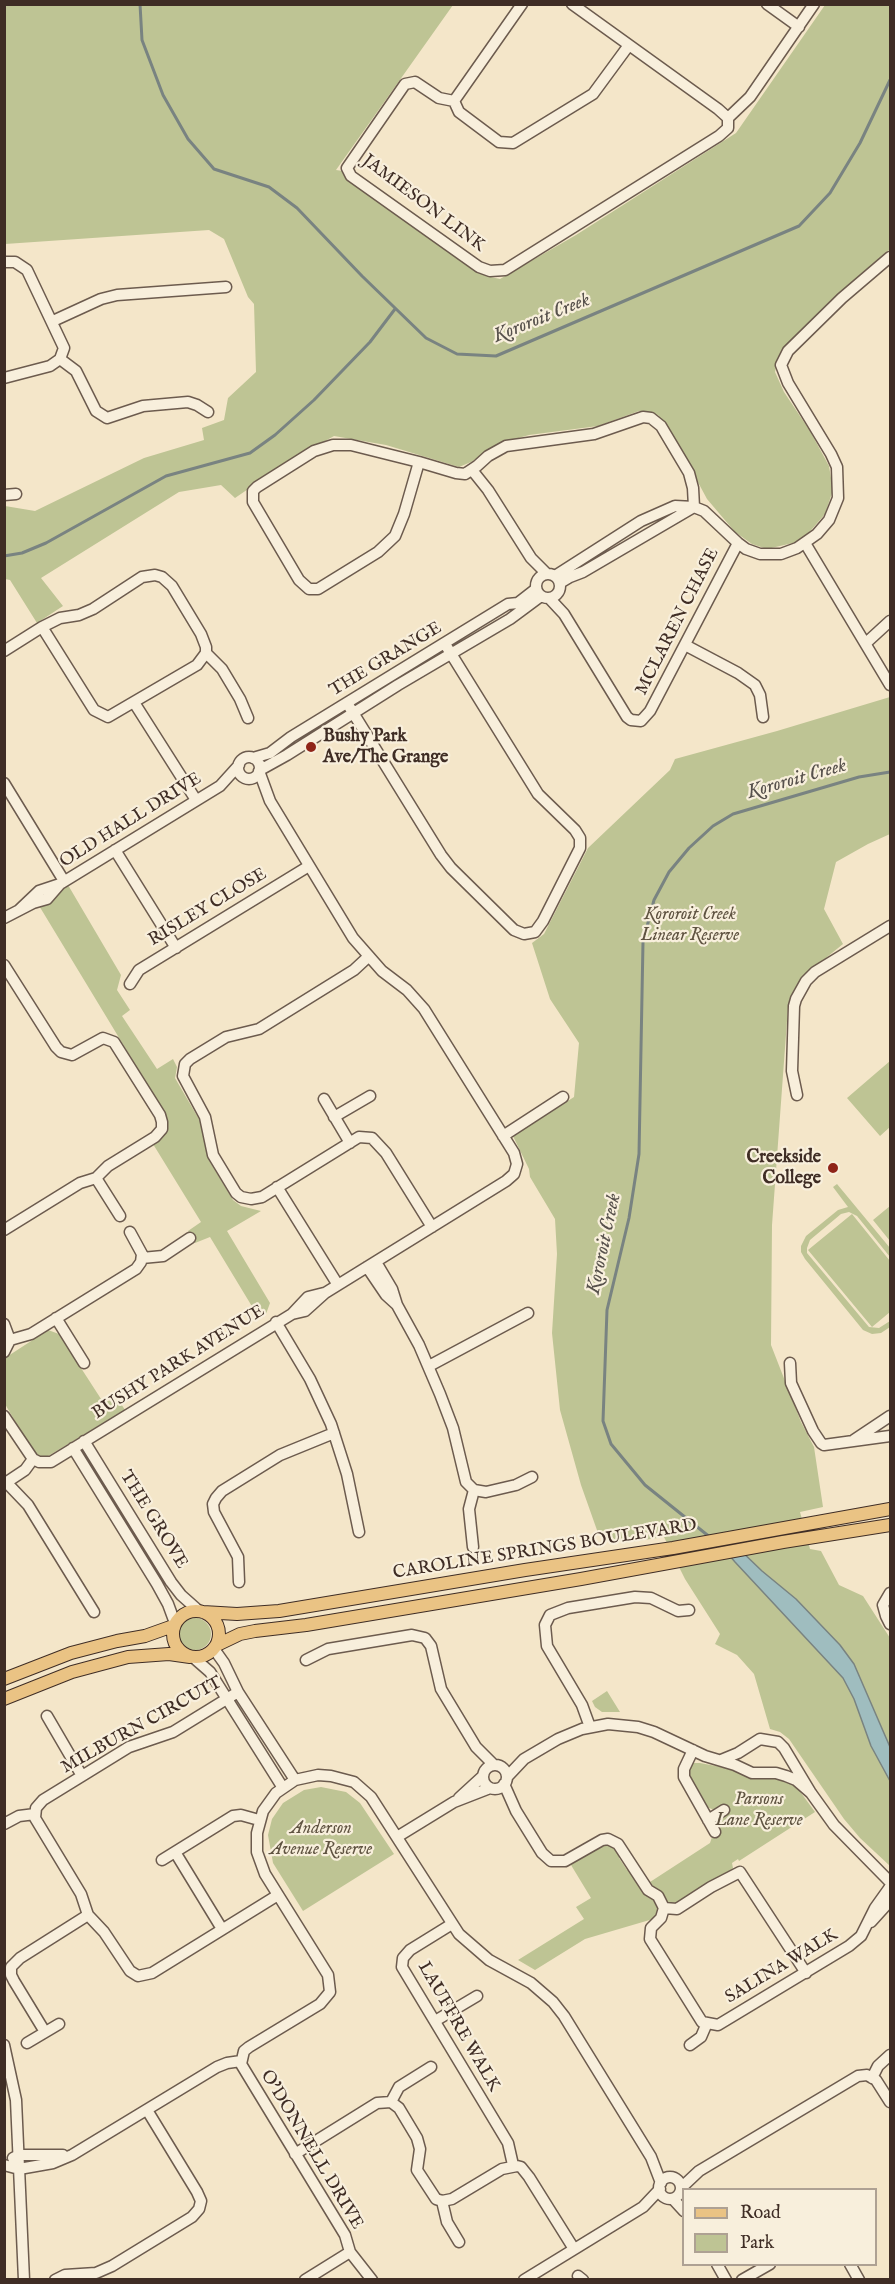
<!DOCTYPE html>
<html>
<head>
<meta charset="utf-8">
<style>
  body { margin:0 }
  #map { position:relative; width:895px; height:2284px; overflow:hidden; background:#f4e6c9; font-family:"IM FELL English",serif }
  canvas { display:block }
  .frame { position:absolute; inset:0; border:6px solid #3f2d25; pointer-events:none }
  .legend { position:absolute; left:682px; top:2188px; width:195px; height:78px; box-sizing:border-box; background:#f8efdc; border:2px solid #aea193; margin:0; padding:8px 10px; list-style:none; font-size:18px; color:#3f2d25 }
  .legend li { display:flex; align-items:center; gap:12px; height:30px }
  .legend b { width:30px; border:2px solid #aea193 }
</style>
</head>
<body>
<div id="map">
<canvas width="895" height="2284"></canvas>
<div class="frame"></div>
<ul class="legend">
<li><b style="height:8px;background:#eac384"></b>Road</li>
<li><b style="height:16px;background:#bec494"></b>Park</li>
</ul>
</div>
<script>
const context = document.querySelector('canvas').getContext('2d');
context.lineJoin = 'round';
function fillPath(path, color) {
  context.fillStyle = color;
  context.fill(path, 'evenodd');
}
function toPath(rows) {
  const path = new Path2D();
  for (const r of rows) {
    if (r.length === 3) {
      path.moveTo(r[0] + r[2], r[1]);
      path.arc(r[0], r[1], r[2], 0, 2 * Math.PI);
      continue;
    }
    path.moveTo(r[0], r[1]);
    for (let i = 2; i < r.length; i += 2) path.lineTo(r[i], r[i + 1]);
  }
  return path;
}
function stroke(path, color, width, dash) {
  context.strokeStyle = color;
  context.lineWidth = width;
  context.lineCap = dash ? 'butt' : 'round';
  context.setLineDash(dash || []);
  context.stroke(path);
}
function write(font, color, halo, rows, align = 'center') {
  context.font = font + ' "IM FELL English",serif';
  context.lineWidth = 4.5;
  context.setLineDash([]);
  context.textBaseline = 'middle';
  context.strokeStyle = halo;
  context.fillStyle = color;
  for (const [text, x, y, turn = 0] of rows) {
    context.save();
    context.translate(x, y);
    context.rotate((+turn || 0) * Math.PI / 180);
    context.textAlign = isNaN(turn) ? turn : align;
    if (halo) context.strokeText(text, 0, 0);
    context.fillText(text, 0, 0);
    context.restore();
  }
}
fillPath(toPath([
  [5,5,453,5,336,170,343,171,411,224,486,276,500,279,576,235,736,133,825,5,890,5,890,249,831,300,778,357,775,372,784,392,810,431,829,466,833,490,825,514,806,536,797,542,767,549,752,544,735,532,707,499,677,443,658,415,639,411,598,426,529,435,501,443,471,462,459,467,386,445,334,436,288,462,235,498,221,485,179,492,41,578,63,606,37,623,10,580,5,579,5,506,35,511,144,458,204,440,202,428,224,420,228,398,256,372,254,304,248,297,224,239,209,230,5,244],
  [890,697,890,834,868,844,836,862,824,909,843,944,805,975,788,1007,772,1225,771,1345,801,1422,814,1447,823,1507,800,1512,810,1549,821,1551,839,1585,863,1596,890,1638,890,1866,860,1838,844,1819,789,1739,780,1732,770,1729,754,1674,737,1655,715,1644,720,1634,685,1579,664,1537,624,1543,598,1533,581,1485,560,1410,552,1333,557,1254,555,1219,530,1177,529,1169,513,1136,574,1097,579,1043,550,999,532,943,544,934,588,848,670,770,675,759,777,731],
  [68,885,121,975,117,990,130,1010,122,1016,157,1069,173,1059,177,1067,175,1078,200,1121,210,1162,233,1200,241,1206,261,1211,227,1231,270,1303,266,1314,259,1318,210,1237,195,1243,188,1231,201,1222,153,1144,163,1137,166,1131,164,1112,38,904],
  [890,1061,890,1127,880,1136,847,1098],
  [837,1184,890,1248,890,1257,857,1216,849,1212,841,1214,810,1240,807,1248,807,1253,869,1327,879,1328,890,1321,890,1327,881,1333,872,1334,863,1330,805,1259,801,1252,801,1246,806,1236,838,1210,848,1207,833,1187],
  [890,1206,890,1241,873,1220],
  [852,1214,890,1261,890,1312,872,1327,808,1250],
  [48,1330,59,1334,103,1402,118,1399,125,1410,48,1456,39,1456,33,1452,5,1404,5,1358],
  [195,1634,16],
  [607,1691,620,1712,602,1712,595,1707,592,1701],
  [692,1763,700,1763,784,1779,796,1786,815,1812,739,1861,738,1859,732,1863,733,1868,730,1872,677,1905,670,1905,665,1902,650,1882,710,1843,716,1825,716,1811,705,1806,686,1772],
  [321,1787,346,1792,360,1803,394,1854,303,1911,273,1863,268,1835,272,1819,283,1803,304,1790],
  [604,1844,613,1845,620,1854,619,1858,627,1870,630,1870,652,1894,660,1907,658,1915,653,1919,585,1939,535,1970,518,1960,584,1919,576,1907,591,1898,571,1865,572,1863]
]), '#bec494');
const water = toPath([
  [736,1546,762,1571,796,1599,840,1645,854,1664,890,1747,890,1781,871,1746,854,1699,843,1678,735,1562,729,1555,736,1546]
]);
fillPath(water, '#9fbdbf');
stroke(water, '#798381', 1.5);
stroke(toPath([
  [140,4,142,40,163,95,188,139,214,169,269,187,297,208,362,276,426,338,457,354,496,356,799,226,830,193,860,143,890,80],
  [4,556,22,553,46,543,166,476,250,453,275,435,314,400,370,342,395,309],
  [711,1538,645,1485,611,1444,603,1421,607,1310,629,1218,639,1154,643,942,654,900,669,872,689,848,713,826,733,814,859,777,890,772]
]), '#798381', 3);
const minor = toPath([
  [522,4,454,101,459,112,499,142,513,143,593,94,629,45],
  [572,4,718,109,728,118],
  [767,4,799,27],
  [454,101,439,98,415,82,405,84,347,168,351,176,479,267,490,271,505,270,719,136,728,128,728,118],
  [728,118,750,97,814,4],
  [4,262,15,262,27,270,64,348,60,359,50,366,4,378],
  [53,321,101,299,117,295,226,287],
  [60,359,76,371,96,411,107,418,143,406,188,402,197,405,208,412],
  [419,462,404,514,395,536,378,552,318,589,309,589,299,580,253,502,253,491,257,487,314,451,333,445,351,445,419,462,456,473,465,474,477,466,488,456,506,446,594,434,643,417,651,418,661,426,689,473,693,488,694,507],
  [472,470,488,490,531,558,547,574],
  [4,495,16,494],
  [805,543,890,685],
  [548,586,12],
  [555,576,641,521,675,506,694,507,704,511,738,543,746,549,760,554,781,554,797,548,817,534,829,520,838,498,837,467,831,454,788,383,781,365,788,351,842,298,890,257],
  [560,583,570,577,583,572,694,507],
  [550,599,564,614,627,717,631,720,641,721,650,711,738,543],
  [866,643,890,621],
  [685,645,738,673,755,685,760,695,763,717],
  [4,651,42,627,60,618,79,615,93,609,142,577,155,575,162,577,172,586,201,634,206,647,206,653,197,665,108,717,94,710,42,627],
  [206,653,222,669,240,699,248,718],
  [347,703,441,855,451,868,514,930,524,934,535,932,543,921,580,848,580,838,575,830,538,794,445,644],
  [135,704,196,800],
  [249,768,11],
  [253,758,270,753,291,737,508,604,518,603,536,589],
  [260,770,287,755,398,685,510,619,541,596],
  [259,771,270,801,353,938,382,971,407,990,424,1009,514,1153,517,1164,514,1174,506,1181,325,1293,305,1311,292,1314],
  [4,783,64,881],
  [115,850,176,948],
  [19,910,39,891,60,884,220,786,239,765],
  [4,918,33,903,47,899,60,884],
  [368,957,354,970,259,1029,226,1037,190,1059,185,1064,183,1076,205,1117,213,1155,236,1193,241,1197,251,1199,262,1197,359,1137,372,1138,386,1153,432,1227],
  [4,965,56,1047,61,1052,72,1055,103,1038,114,1042,160,1115,162,1122,162,1129,155,1137,108,1166,96,1178,80,1183,4,1230],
  [130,984,139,970,309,866],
  [797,1095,792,1071,794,1006,796,999,806,981,815,972,890,926],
  [324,1099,350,1143],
  [334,1117,370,1096],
  [503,1136,563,1097],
  [96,1178,120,1216],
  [277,1187,338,1285],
  [142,1258,163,1256,190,1238],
  [376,1262,392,1289,397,1305,419,1345,440,1394,453,1428,466,1482,474,1490,486,1492,516,1485,532,1477],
  [367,1267,386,1295,397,1305],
  [56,1318,84,1363],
  [276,1322,310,1379,331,1424,347,1474,359,1532],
  [4,1324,10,1340,4,1352],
  [10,1340,31,1334,136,1269,141,1262,142,1254,130,1232],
  [790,1363,791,1383,813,1431,821,1443,824,1445,890,1436],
  [429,1366,528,1313],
  [4,1416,33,1459,39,1462,51,1462,292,1314,308,1297,324,1293],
  [854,1440,890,1416],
  [84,1441,171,1582,181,1595,199,1611],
  [73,1448,157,1584,168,1604,175,1623],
  [6,1482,28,1505,94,1612],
  [4,1484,25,1470,33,1459],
  [473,1547,469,1509,474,1490],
  [239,1582,238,1557,214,1512,213,1504,216,1498,222,1491,280,1455,334,1433],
  [890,1593,883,1605,886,1616,890,1624],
  [214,1649,224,1663,238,1692,295,1780],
  [194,1658,210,1672,283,1788],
  [306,1660,328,1649,412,1635,425,1638,431,1646,441,1689,476,1747,494,1765],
  [238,1692,173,1732,129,1747,82,1776,43,1800,36,1808,35,1818,81,1894,88,1915,104,1932,130,1971,138,1976,152,1973,278,1895],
  [47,1716,82,1776],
  [590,1727,582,1705,547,1646,545,1625,550,1615,568,1608,635,1597,651,1598,678,1611,689,1610],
  [693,1750,684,1769,684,1777,715,1832],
  [721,1760,738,1753,760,1739,778,1742,784,1748,811,1793,834,1825,890,1882],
  [495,1777,12],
  [507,1777,524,1759,558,1739,582,1729,608,1724,638,1727,654,1732,705,1756,735,1765,752,1773,776,1773,786,1776,796,1780,811,1793],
  [504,1784,516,1811,542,1853,551,1861,565,1861,602,1840,608,1839,618,1844,648,1890,658,1896,664,1908,661,1918,651,1928,650,1939,702,2022,718,2025,849,1946,861,1936,875,1908,890,1887],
  [459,1798,483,1776],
  [708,1820,724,1810],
  [4,1824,19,1816,35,1814],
  [397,1837,454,1802,490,1788],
  [175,1852,222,1929],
  [162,1860,233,1816,241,1815,259,1820],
  [664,1908,677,1909,711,1887,740,1872,806,1973],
  [871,1922,890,1901],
  [452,1924,410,1950,403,1958,402,1967,508,2143,513,2165],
  [435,2021,477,1996],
  [45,2032,14,1981,11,1975,11,1967,20,1958,88,1915],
  [27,2043,59,2024],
  [4,2045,16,2100,24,2280],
  [690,2045,701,2037,707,2023],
  [872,2078,878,2066,890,2055],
  [391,2102,399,2087,431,2067],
  [295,2154,377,2103,391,2102,399,2108,417,2138,420,2149,417,2170,436,2199,442,2201,452,2199,502,2169,517,2166,521,2167,529,2177,574,2249],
  [13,2158,19,2155,63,2155],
  [4,2165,19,2169,53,2163,72,2155,217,2067,227,2063,241,2061],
  [670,2188,11],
  [681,2188,699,2171,858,2076,867,2075,876,2080,890,2102],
  [673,2199,684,2211],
  [442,2201,447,2222,459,2242],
  [717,2264,726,2280],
  [850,2264,859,2280],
  [578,2276,583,2280],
  [55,2280,65,2275,96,2273,112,2266,192,2217,199,2209,201,2201,197,2192,147,2110],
  [305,2280,350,2252],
  [372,2280,350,2252,345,2235,241,2064,244,2051,249,2047,320,2004,330,1992,328,1975,265,1874,257,1852,257,1833,263,1811,276,1793,295,1780,318,1775,331,1776,354,1782,371,1797,459,1934,489,1960,531,1983,553,2002,564,2016,651,2157,661,2183],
  [524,2280,643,2207,660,2189],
  [742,2280,770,2264]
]);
const major = toPath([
  [196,1634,23],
  [203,1612,237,1614,279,1611,525,1570,673,1548,890,1509],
  [217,1645,240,1634,255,1631,306,1625,581,1579,783,1542,890,1525],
  [4,1679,71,1653,117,1641,145,1636,173,1626],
  [4,1699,72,1672,128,1657,169,1654,190,1657]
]);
stroke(minor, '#6c5b4e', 13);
stroke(major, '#3f2d25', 14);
stroke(minor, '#f8efdc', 10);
stroke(major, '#eac384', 12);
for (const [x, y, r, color] of [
  [311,747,6,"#8f2418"],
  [833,1168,6,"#8f2418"]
]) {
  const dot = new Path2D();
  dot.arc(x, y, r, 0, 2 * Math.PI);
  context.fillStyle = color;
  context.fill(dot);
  stroke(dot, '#f8efdc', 2);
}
write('18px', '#3f2d25', '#f8efdc', [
  ["JAMIESON LINK",423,204,37],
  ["MCLAREN CHASE",678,622,-63],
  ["THE GRANGE",386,660,-31],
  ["OLD HALL DRIVE",131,821,-32],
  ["RISLEY CLOSE",208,908,-31],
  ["BUSHY PARK AVENUE",179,1363,-32],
  ["THE GROVE",153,1520,58],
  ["CAROLINE SPRINGS BOULEVARD",545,1550,-9],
  ["MILBURN CIRCUIT",142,1726,-29],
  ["SALINA WALK",782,1967,-31],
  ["LAUFFRE WALK",458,2027,60],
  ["O'DONNELL DRIVE",311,2150,59]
]);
write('bold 18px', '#3f2d25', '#f8efdc', [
  ["Bushy Park",323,737],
  ["Ave/The Grange",323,758],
  ["Creekside",821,1158,"right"],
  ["College",821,1179,"right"]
], 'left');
write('italic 18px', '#5f5341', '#f8efdc', [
  ["Kororoit Creek",690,915],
  ["Linear Reserve",690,936],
  ["Parsons",759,1800],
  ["Lane Reserve",759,1821],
  ["Anderson",321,1829],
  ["Avenue Reserve",321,1850]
]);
write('italic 20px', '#57514c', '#f8efdc', [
  ["Kororoit Creek",542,319,-22],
  ["Kororoit Creek",797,780,-16],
  ["Kororoit Creek",605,1244,-78]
]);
</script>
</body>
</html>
